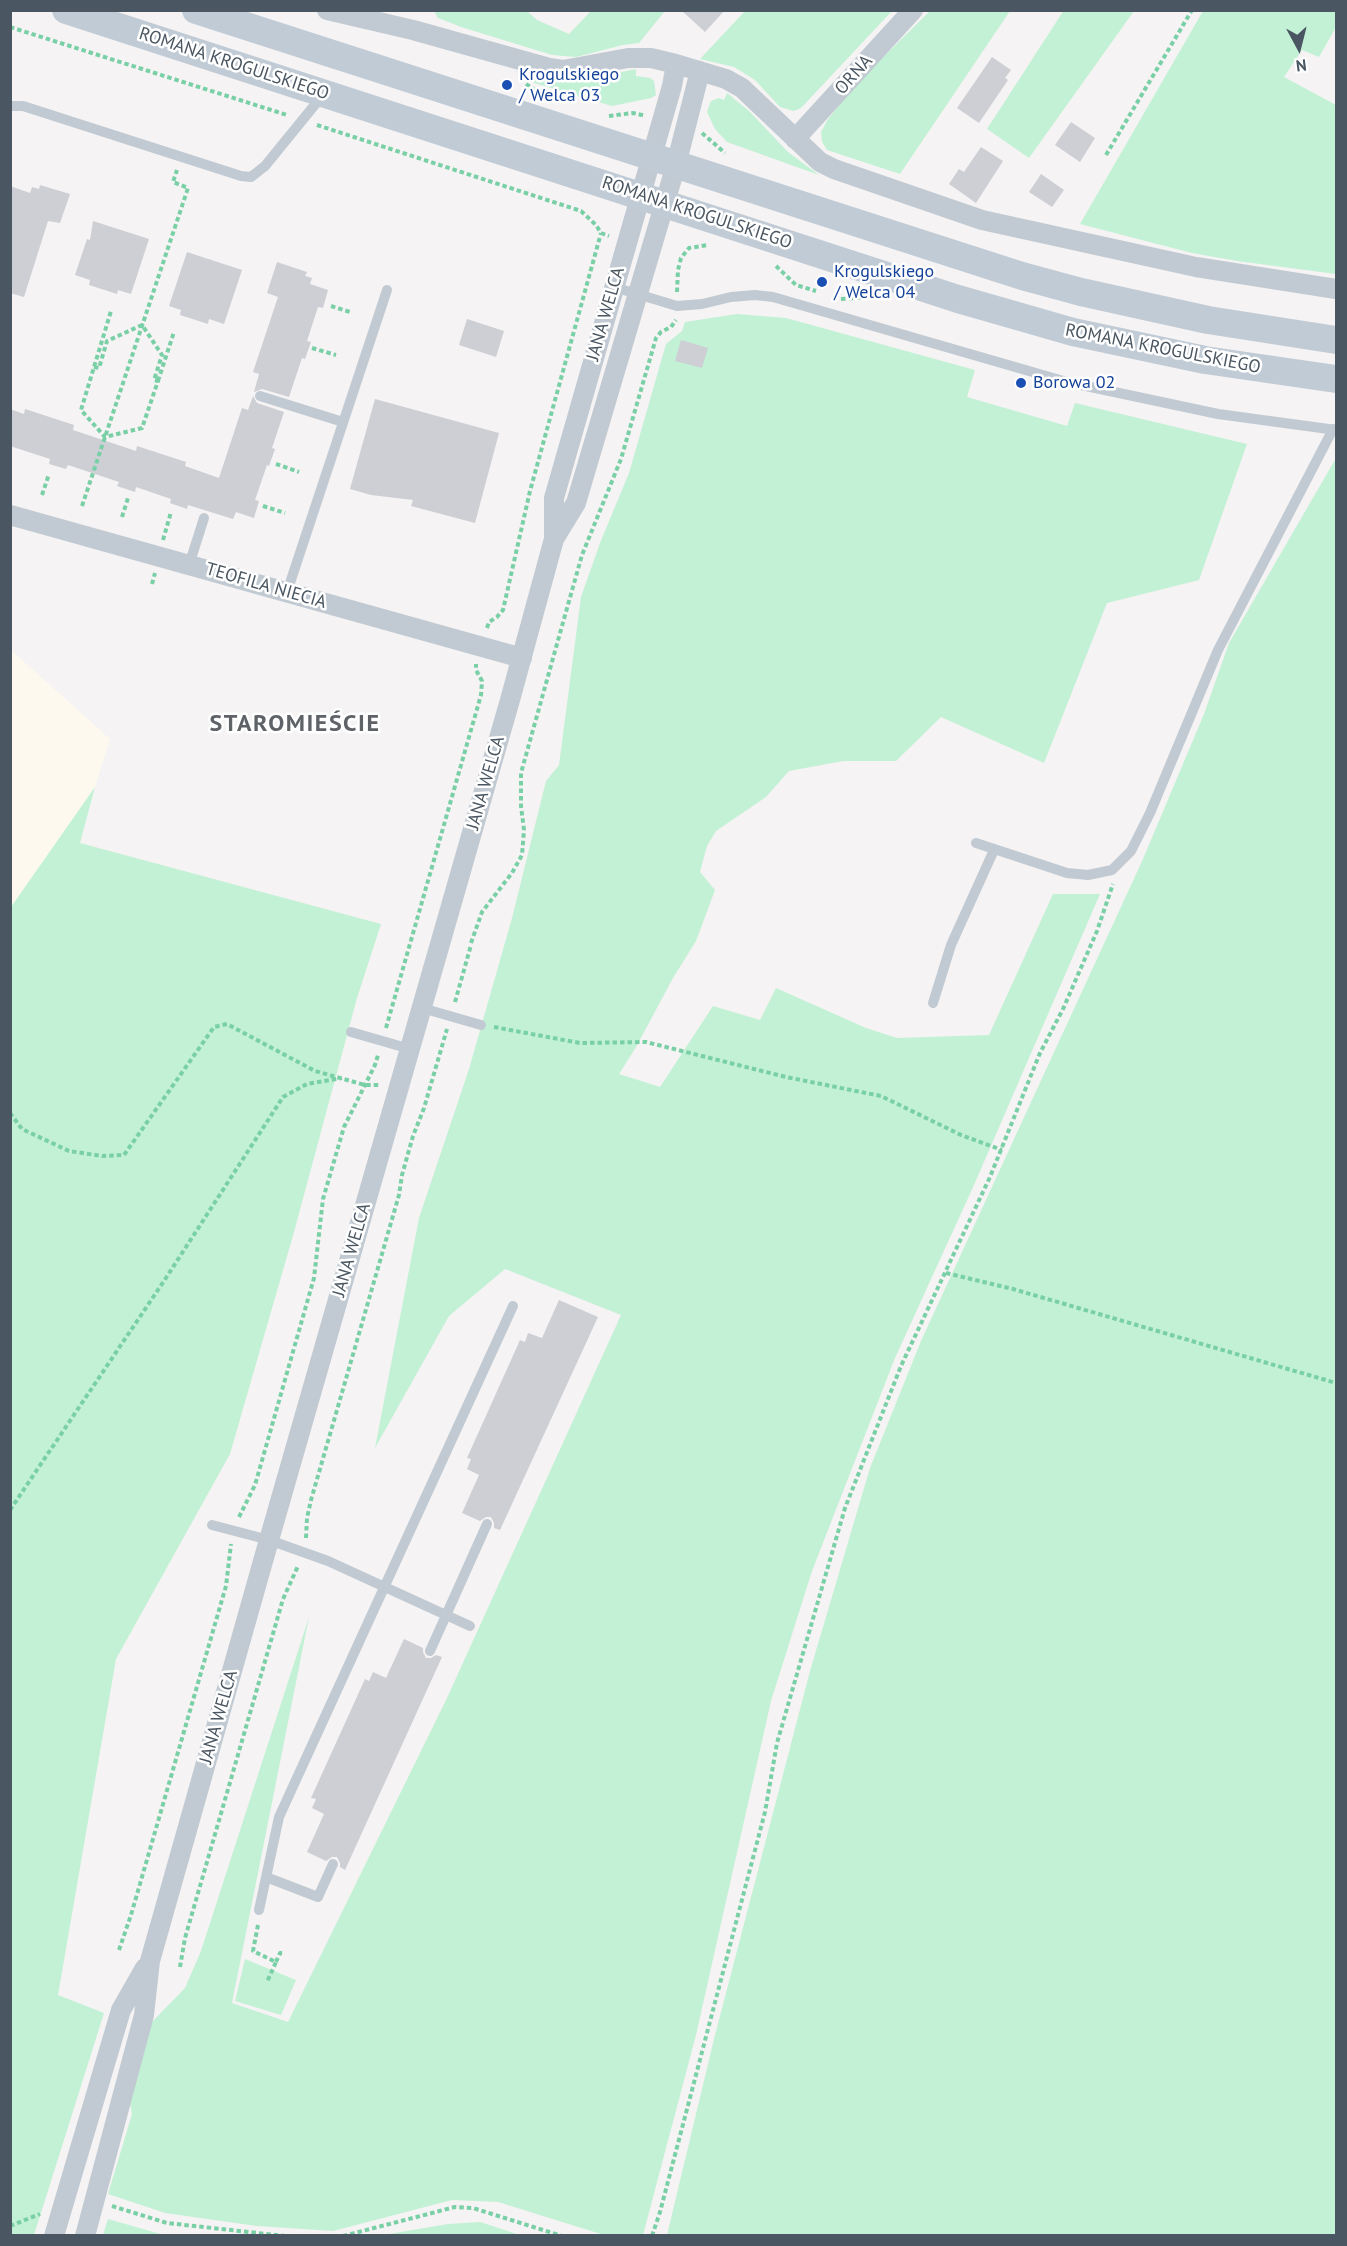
<!DOCTYPE html>
<html>
<head>
<meta charset="utf-8">
<style>
  body { margin:0 }
  #map { position:relative; width:1347px; height:2246px; overflow:hidden; background:#f5f3f3; font-family:"PT Sans",sans-serif }
  canvas { display:block }
  .frame { position:absolute; inset:0; border:12px solid #4a5661; pointer-events:none }
  .north { position:absolute; left:1269px; top:18px; width:60px; height:60px; -webkit-text-stroke:4px #fff; paint-order:stroke; rotate:173deg; font-size:16px; font-weight:700; line-height:24px; text-align:center; color:#4a5661 }
  .north::after { content:''; display:block; margin:auto; width:21px; height:27px; background:#4a5661; clip-path:polygon(50% 0,100% 100%,50% 72%,0 100%) }
</style>
</head>
<body>
<div id="map">
<canvas width="1347" height="2246"></canvas>
<div class="frame"></div>
<div class="north">N</div>
</div>
<script>
const context = document.querySelector('canvas').getContext('2d');
context.lineJoin = 'round';
function fillPath(path, color) {
  context.fillStyle = color;
  context.fill(path, 'evenodd');
}
function toPath(rows) {
  const path = new Path2D();
  for (const r of rows) {
    path.moveTo(r[0], r[1]);
    for (let i = 2; i < r.length; i += 2) path.lineTo(r[i], r[i + 1]);
  }
  return path;
}
function stroke(path, color, width, dash) {
  context.strokeStyle = color;
  context.lineWidth = width;
  context.lineCap = dash ? 'butt' : 'round';
  context.setLineDash(dash || []);
  context.stroke(path);
}
function write(font, color, halo, rows, align = 'center') {
  context.font = font + ' "PT Sans",sans-serif';
  context.lineWidth = 5;
  context.setLineDash([]);
  context.textBaseline = 'middle';
  context.strokeStyle = halo;
  context.fillStyle = color;
  for (const [text, x, y, turn = 0] of rows) {
    context.save();
    context.translate(x, y);
    context.rotate((+turn || 0) * Math.PI / 180);
    context.textAlign = isNaN(turn) ? turn : align;
    if (halo) context.strokeText(text, 0, 0);
    context.fillText(text, 0, 0);
    context.restore();
  }
}
fillPath(toPath([
  [11,650,110,739,95,787,11,907]
]), '#fdf9ef');
fillPath(toPath([
  [746,10,892,10,892,11,801,108,794,111,780,107,755,80,734,67,700,59],
  [1064,10,1134,11,1029,158,987,129],
  [434,11,527,11,537,20,569,34,591,11,665,11,639,43,623,45,576,57,552,55,461,27,438,18],
  [930,11,1010,11,900,174,827,150,822,142,821,132,828,119,858,82],
  [1203,11,1336,11,1336,27,1319,57,1302,50,1284,77,1336,105,1336,274,1237,261,1192,253,1080,224],
  [636,69,636,76,650,78,654,81,656,95,651,98,612,106,531,82,515,71,543,79,580,81],
  [727,93,749,111,788,152,819,175,727,142,715,129,707,112,711,101,719,98,724,100],
  [737,314,786,318,975,370,967,397,1067,426,1075,403,1247,444,1199,580,1107,603,1044,763,941,717,896,761,843,761,789,771,766,797,716,831,707,846,700,872,715,890,696,941,673,978,636,1047,619,1074,660,1087,713,1006,760,1020,776,988,866,1028,897,1038,989,1035,1053,894,1100,894,974,1185,895,1358,812,1571,771,1701,696,2035,643,2235,604,2235,498,2202,452,2200,333,2231,257,2226,165,2213,108,2194,132,2114,129,2098,151,2023,185,1988,201,1951,309,1617,232,2003,288,2022,447,1698,621,1315,505,1269,449,1316,375,1448,419,1218,469,1069,512,918,546,781,559,765,581,597,600,543,629,473,666,344,682,331,685,322],
  [1336,458,1336,2235,667,2235,714,2039,810,1671,870,1468,921,1341,1143,859,1204,714,1229,643],
  [95,787,80,843,381,924,357,998,294,1232,230,1454,116,1659,58,1995,104,2013,34,2235,11,2236,11,907],
  [245,1959,296,1980,281,2015,235,2001],
  [108,2219,164,2235,103,2235],
  [480,2222,520,2235,383,2235,448,2224]
]), '#c3f1d5');
fillPath(toPath([
  [681,10,725,10,705,32],
  [992,57,1011,70,1005,78,1008,80,979,123,957,108],
  [1071,122,1095,138,1080,162,1055,145],
  [981,147,1003,161,976,203,949,184,959,169,964,172],
  [1041,174,1064,190,1052,207,1029,192],
  [40,185,70,194,60,223,48,221,24,297,10,293,10,186,30,193,32,187,39,189],
  [93,221,149,239,131,294,118,290,117,294,89,285,90,280,75,275,87,239,90,240],
  [187,252,242,270,224,324,209,319,208,324,180,315,181,310,169,306],
  [277,262,307,272,305,276,312,278,310,284,328,290,323,308,318,307,307,341,311,342,305,359,302,358,289,397,262,389,254,392,259,374,253,372,278,297,267,293],
  [467,319,504,331,496,357,459,345],
  [681,340,708,348,702,368,675,361],
  [253,396,257,403,284,412,272,448,275,449,269,466,267,465,255,500,259,501,254,518,236,512,233,519,188,505,187,509,170,503,171,499,136,487,135,492,117,486,119,482,68,465,66,469,49,464,50,459,10,446,10,409,24,414,25,409,74,425,73,430,136,451,137,446,186,462,185,466,219,478,242,408,248,410],
  [375,399,499,433,475,523,411,506,413,500,371,495,350,489],
  [559,1300,598,1317,500,1530,494,1528,494,1523,491,1517,486,1517,480,1521,462,1513,479,1475,467,1469,471,1459,467,1458,520,1340,525,1342,528,1333,542,1338],
  [404,1639,423,1648,423,1652,426,1658,431,1658,436,1655,442,1657,345,1870,340,1867,340,1863,337,1857,332,1857,326,1861,307,1852,324,1814,312,1808,316,1799,311,1798,365,1679,369,1681,373,1672,386,1678]
]), '#cdcfd5');
stroke(toPath([
  [10,27,287,115],
  [526,84,542,95],
  [609,116,633,113,646,116],
  [317,125,581,211,596,225,601,233,609,236],
  [702,133,725,153],
  [1106,155,1192,10],
  [776,266,796,285,816,291],
  [677,292,678,270,681,258,689,248,708,245],
  [841,299,872,297],
  [331,306,350,312],
  [312,348,336,355],
  [94,367,99,368,107,341,142,325,162,355,154,380,158,381,142,428,105,437,81,410,111,311],
  [158,381,174,332],
  [276,464,299,472],
  [42,495,49,474],
  [82,506,188,188,173,182,177,170],
  [263,506,285,513],
  [122,517,128,498],
  [163,540,171,512],
  [152,584,155,573],
  [487,628,489,622,497,617,503,610,530,491,601,233],
  [471,943,482,912,512,873,522,855,524,830,521,806,521,773,562,626,582,555,621,459,656,338,661,332,671,327,676,320],
  [455,1002,471,945],
  [494,1027,580,1043,646,1042,786,1077,881,1096,961,1135,1002,1150],
  [386,1028,481,695,482,681,476,670,476,664],
  [10,1113,22,1129,69,1151,102,1156,124,1155,214,1027,227,1024,315,1071,365,1085,381,1085],
  [946,1273,1013,1289,1336,1383],
  [10,1510,164,1281,283,1097,307,1084,342,1078],
  [239,1517,255,1485,314,1278,323,1199,344,1127,375,1065,378,1055],
  [306,1538,307,1518,311,1500,399,1195,402,1175,413,1136,424,1108,447,1029],
  [258,1925,253,1951,276,1962,267,1982],
  [119,1950,131,1915,226,1586,231,1544],
  [276,1962,280,1953,285,1953],
  [180,1967,185,1938,283,1599,298,1566],
  [112,2206,167,2223,285,2236],
  [10,2226,40,2214],
  [343,2236,455,2207,473,2208,562,2236],
  [652,2236,660,2212,765,1812,777,1743,845,1508,901,1366,990,1177,1040,1053,1063,1009,1097,931,1113,884]
]), '#7ad0a6', 4, [4.5, 3]);
stroke(toPath([
  [10,106,23,106,241,176,251,177,265,166,322,96],
  [614,287,677,306,702,304,731,297,755,295,773,297,1067,382,1218,414,1336,430],
  [260,396,343,422],
  [189,565,204,518],
  [287,592,387,290],
  [976,843,1067,873,1088,875,1112,870,1131,851,1150,813,1218,650,1333,429],
  [933,1003,951,945,994,850],
  [422,1008,481,1025],
  [351,1032,410,1049],
  [212,1525,269,1540,328,1561,470,1626],
  [430,1651,487,1524],
  [266,1877,318,1897,333,1864],
  [259,1910,279,1817,513,1306]
]), '#c1cad2', 10);
stroke(toPath([
  [327,10,413,30,549,68,563,70,628,58,651,58,676,64,726,79,742,88,820,162,834,169,982,220,1196,267,1336,289],
  [795,139,913,10],
  [10,515,522,658],
  [554,539,554,498,672,86,676,64],
  [54,2236,121,2010,145,1968],
  [85,2236,144,2015,150,1961,269,1540,510,700,554,539,576,503,676,165,700,71]
]), '#c1cad2', 20);
stroke(toPath([
  [66,10,958,299,1073,332,1205,360,1336,379],
  [196,10,1022,276,1081,292,1208,320,1336,340]
]), '#c1cbd6', 28);
for (const [x, y, r, color] of [
  [507,85,6,"#1a4fb4"],
  [822,282,6,"#1a4fb4"],
  [1021,383,6,"#1a4fb4"]
]) {
  const dot = new Path2D();
  dot.arc(x, y, r, 0, 2 * Math.PI);
  context.fillStyle = color;
  context.fill(dot);
  stroke(dot, '#fff', 2);
}
write('18px', '#4a5661', '#fff', [
  ["ROMANA KROGULSKIEGO",234,64,18],
  ["ORNA",854,75,-48],
  ["ROMANA KROGULSKIEGO",697,213,18],
  ["JANA WELCA",606,314,-74],
  ["ROMANA KROGULSKIEGO",1163,349,11],
  ["TEOFILA NIECIA",266,586,16],
  ["JANA WELCA",486,783,-74],
  ["JANA WELCA",352,1250,-74],
  ["JANA WELCA",219,1717,-74]
]);
write('18px', '#164399', '#fff', [
  ["Krogulskiego",519,75],
  ["/ Welca 03",519,96],
  ["Krogulskiego",834,272],
  ["/ Welca 04",834,293],
  ["Borowa 02",1033,383]
], 'left');
context.letterSpacing = '1.5px';
write('bold 24px', '#5f6368', '#fff', [
  ["STAROMIEŚCIE",295,724]
]);
context.letterSpacing = '0px';
</script>
</body>
</html>
